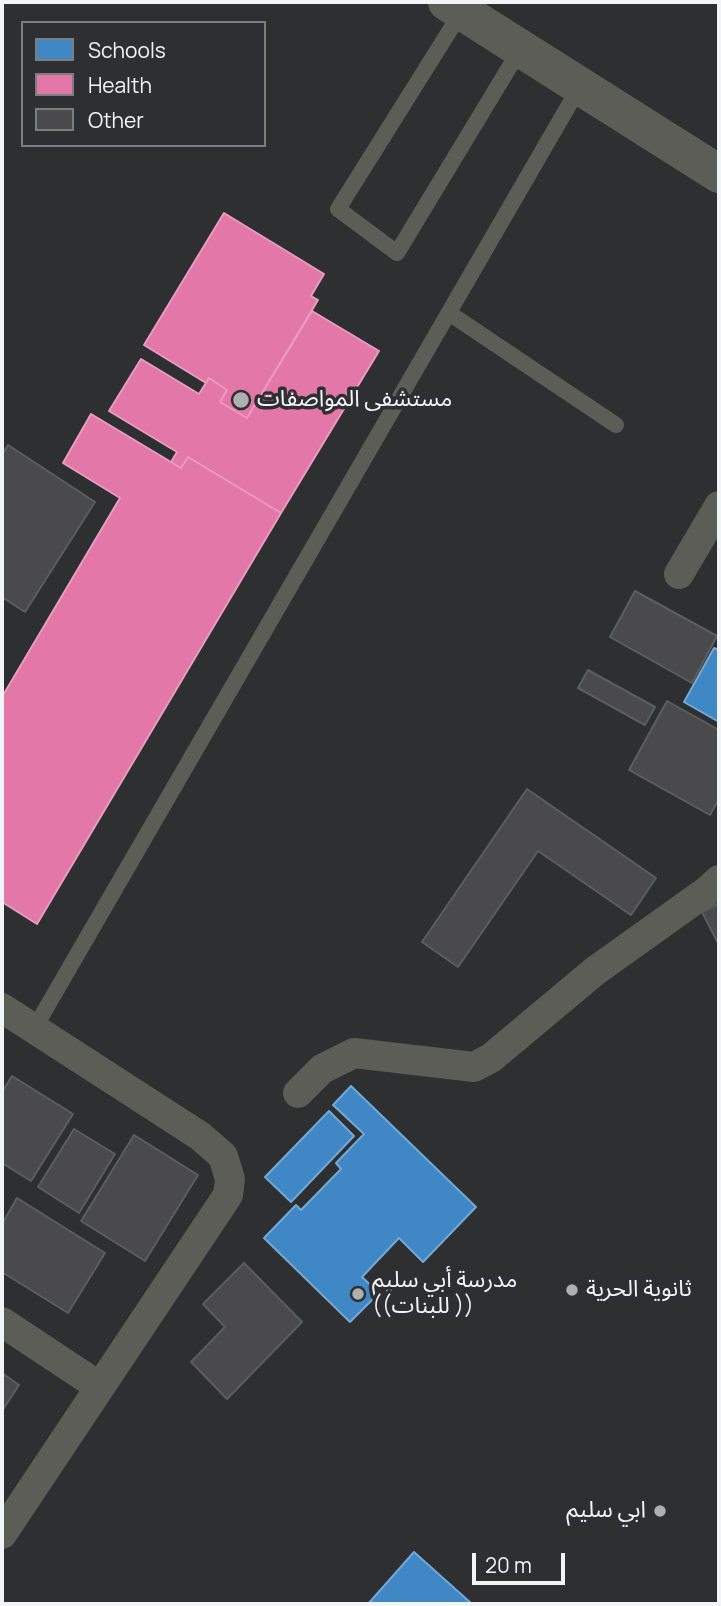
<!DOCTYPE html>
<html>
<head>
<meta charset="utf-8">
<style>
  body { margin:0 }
  #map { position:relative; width:721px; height:1606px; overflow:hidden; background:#2e2f31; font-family:Manrope,sans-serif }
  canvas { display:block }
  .frame { position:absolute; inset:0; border:4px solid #f2f4f5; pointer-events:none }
  .legend { position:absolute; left:21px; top:21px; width:245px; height:126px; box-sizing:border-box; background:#2d2f32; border:2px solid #7c7e80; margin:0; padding:9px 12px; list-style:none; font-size:21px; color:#f2f4f5 }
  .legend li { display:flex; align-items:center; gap:14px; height:35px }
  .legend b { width:35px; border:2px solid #7c7e80 }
  .scale { position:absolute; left:472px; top:1553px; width:93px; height:32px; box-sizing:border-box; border:4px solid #f2f4f5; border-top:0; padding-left:9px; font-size:21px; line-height:24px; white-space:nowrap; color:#f2f4f5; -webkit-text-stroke:5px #2d2f32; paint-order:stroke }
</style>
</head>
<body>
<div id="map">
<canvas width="721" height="1606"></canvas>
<div class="frame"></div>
<ul class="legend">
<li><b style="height:19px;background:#3f88c5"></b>Schools</li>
<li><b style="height:19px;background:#e377a8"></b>Health</li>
<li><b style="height:19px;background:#4a4a4c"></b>Other</li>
</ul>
<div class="scale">20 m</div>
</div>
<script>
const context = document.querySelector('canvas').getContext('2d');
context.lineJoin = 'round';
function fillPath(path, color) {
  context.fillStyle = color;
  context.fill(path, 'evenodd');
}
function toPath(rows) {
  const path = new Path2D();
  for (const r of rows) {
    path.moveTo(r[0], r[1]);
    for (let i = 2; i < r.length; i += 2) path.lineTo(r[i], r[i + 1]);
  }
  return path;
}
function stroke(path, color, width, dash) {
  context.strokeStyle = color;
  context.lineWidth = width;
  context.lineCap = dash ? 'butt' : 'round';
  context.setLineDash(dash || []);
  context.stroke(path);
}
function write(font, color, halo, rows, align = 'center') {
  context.font = font + ' Manrope,"Noto Sans Arabic",sans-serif';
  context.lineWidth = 7;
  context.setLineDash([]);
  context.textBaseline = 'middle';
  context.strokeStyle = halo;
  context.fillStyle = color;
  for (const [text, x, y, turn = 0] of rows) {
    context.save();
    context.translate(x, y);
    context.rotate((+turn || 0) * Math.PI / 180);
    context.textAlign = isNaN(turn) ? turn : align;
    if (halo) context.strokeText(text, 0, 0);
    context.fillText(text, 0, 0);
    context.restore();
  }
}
const schools = toPath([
  [714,648,719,650,719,722,684,702,714,648],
  [351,1086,476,1207,423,1262,399,1238,362,1277,379,1293,350,1322,264,1238,296,1205,301,1210,341,1169,336,1163,364,1134,333,1105,351,1086],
  [329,1111,354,1136,291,1202,265,1177,329,1111],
  [414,1552,472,1604,368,1604,414,1552]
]);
fillPath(schools, '#3f88c5');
stroke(schools, '#75a8d3', 2);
const health = toPath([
  [224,213,324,274,311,296,318,300,247,418,220,402,227,390,209,378,206,383,144,345,224,213],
  [312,311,379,351,281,513,188,457,181,468,171,462,177,452,109,411,141,359,199,394,209,378,227,390,220,402,247,418,312,311],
  [91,414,181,468,188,457,281,513,37,924,2,902,2,697,120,498,63,463,91,414]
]);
fillPath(health, '#e377a8');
stroke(health, '#e89cbf', 2);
const building = toPath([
  [8,445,95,502,25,612,2,597,2,455,8,445],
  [635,591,717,636,692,683,610,637,635,591],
  [588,670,655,707,645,725,578,688,588,670],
  [667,701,719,730,719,799,710,815,629,770,667,701],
  [527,789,656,878,631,915,538,851,458,967,422,942,527,789],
  [719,903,719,945,702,912,719,903],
  [12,1076,73,1114,31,1181,2,1163,2,1092,12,1076],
  [74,1129,115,1154,79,1213,38,1187,74,1129],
  [134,1135,198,1175,145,1261,81,1221,134,1135],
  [17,1198,105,1253,68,1313,2,1272,2,1224,17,1198],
  [244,1263,302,1322,227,1399,191,1362,225,1327,203,1304,244,1263],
  [2,1373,19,1385,2,1411,2,1373]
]);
fillPath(building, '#4a4a4c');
stroke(building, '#5c5d5e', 2);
stroke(toPath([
  [462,11,338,209,397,253,521,48],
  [449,313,616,425],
  [34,1029,580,86]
]), '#5b5d56', 16);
stroke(toPath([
  [679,574,719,506],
  [2,1008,200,1136,223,1156,230,1179,228,1195,2,1534],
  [298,1093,322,1069,354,1053,474,1067,491,1058,595,971,707,891,719,880],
  [2,1322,100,1387]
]), '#5b5d56', 30);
stroke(toPath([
  [447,2,719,174]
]), '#5b5d56', 38);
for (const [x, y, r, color] of [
  [241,400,9,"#adafb0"],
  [572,1290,7,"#adafb0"],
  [358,1294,7,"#adafb0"],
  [660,1511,7,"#adafb0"]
]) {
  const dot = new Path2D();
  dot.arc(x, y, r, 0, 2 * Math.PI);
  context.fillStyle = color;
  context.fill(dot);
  stroke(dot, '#2d2f32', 2.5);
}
write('23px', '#f2f4f5', '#2d2f32', [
  ["مستشفى المواصفات",257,400],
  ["مدرسة أبي سليم",372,1281],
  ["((للبنات ))",372,1307],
  ["ثانوية الحرية",586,1290],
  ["ابي سليم",646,1511,"right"]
], 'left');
</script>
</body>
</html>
